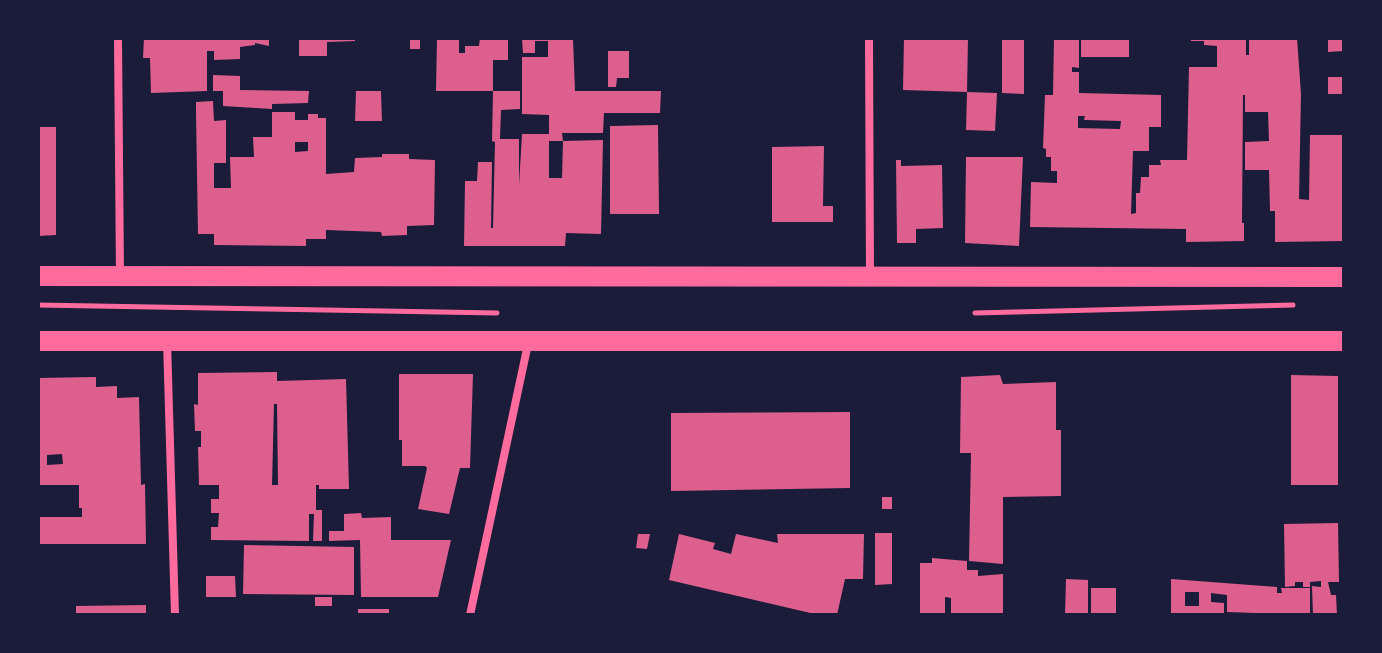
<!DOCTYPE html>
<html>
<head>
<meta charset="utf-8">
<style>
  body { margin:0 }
  #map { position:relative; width:1382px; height:653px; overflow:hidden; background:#1b1b3a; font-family:Helvetica,sans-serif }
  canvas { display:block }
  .frame { position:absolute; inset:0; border:40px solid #1b1b3a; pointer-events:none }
</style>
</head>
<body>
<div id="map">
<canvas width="1382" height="653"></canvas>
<div class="frame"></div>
</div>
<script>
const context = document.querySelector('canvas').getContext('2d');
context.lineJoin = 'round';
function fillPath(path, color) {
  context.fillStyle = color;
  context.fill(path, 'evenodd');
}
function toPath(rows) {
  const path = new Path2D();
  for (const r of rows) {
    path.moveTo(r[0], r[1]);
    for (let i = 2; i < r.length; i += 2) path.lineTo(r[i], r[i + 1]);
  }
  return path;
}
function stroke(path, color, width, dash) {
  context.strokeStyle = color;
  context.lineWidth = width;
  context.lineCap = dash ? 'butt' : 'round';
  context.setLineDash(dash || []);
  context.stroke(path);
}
fillPath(toPath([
  [144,38,269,38,269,46,255,43,255,45,240,47,240,59,214,60,214,51,207,51,207,91,151,93,150,58,143,58],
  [299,38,355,38,355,41,327,42,327,56,299,56],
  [410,38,420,38,420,49,410,49],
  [437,38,459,38,459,53,465,53,465,46,479,46,480,38,508,38,508,60,493,60,493,91,436,91],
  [522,38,573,38,575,91,661,91,660,113,604,113,603,133,562,133,563,141,549,141,549,178,562,178,563,141,603,140,601,234,566,233,565,246,464,246,465,181,477,181,478,162,492,162,491,228,493,228,495,142,492,141,493,91,520,91,520,109,501,110,500,139,519,139,519,185,522,134,549,134,549,115,522,114,522,57,548,57,548,41,535,41,535,53,523,53],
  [904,38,968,38,967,92,997,93,995,131,966,130,967,92,903,90],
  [1002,38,1024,38,1024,94,1002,93],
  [1054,38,1079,38,1079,68,1072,67,1072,72,1079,72,1079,93,1161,95,1161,127,1149,127,1149,151,1133,151,1131,214,1136,213,1136,193,1140,193,1141,177,1149,177,1149,165,1161,165,1160,160,1187,160,1189,67,1217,67,1217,46,1204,45,1204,41,1191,41,1191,38,1246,38,1246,55,1249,55,1249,38,1297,38,1301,94,1299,199,1309,200,1310,135,1344,135,1344,241,1275,242,1275,211,1270,211,1269,170,1245,170,1245,142,1269,141,1268,112,1245,112,1245,95,1243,95,1242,223,1244,223,1244,241,1186,242,1186,229,1030,227,1031,182,1057,183,1057,171,1051,171,1051,157,1046,157,1046,149,1043,148,1045,95,1053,95],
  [1078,116,1085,116,1084,120,1121,121,1120,129,1078,128],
  [1081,38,1129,38,1129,57,1081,57],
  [1328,38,1344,38,1344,51,1328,52],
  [608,51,629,51,629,78,617,78,616,87,608,87],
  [213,75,240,76,240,90,309,91,308,103,272,104,272,109,223,106,223,91,213,91],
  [1328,77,1344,77,1344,94,1328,94],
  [356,91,381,91,382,121,355,121],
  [213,101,214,121,226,120,226,163,214,163,214,188,231,188,230,157,254,157,253,137,272,137,272,112,295,112,295,120,308,120,308,114,318,114,318,118,326,118,326,174,354,172,355,158,382,157,382,154,409,154,409,159,435,160,434,225,407,226,407,235,382,236,381,232,326,230,326,239,306,239,306,246,214,245,214,234,198,234,196,113,196,102],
  [295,142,308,142,308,151,295,152],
  [658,125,659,214,610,214,610,126],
  [38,127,56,127,56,235,38,236],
  [824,146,823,206,833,206,833,222,772,222,772,147],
  [966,157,1023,157,1019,246,965,243],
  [896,160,901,160,901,166,942,165,943,228,916,229,916,243,897,243],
  [277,372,277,381,346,379,349,489,319,489,319,485,316,485,316,510,322,510,322,541,313,541,314,514,309,514,309,541,211,540,211,527,218,527,219,513,211,513,211,499,219,499,219,485,199,485,198,447,201,447,201,431,195,431,194,404,198,405,198,373],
  [274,404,277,404,278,485,272,485],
  [399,374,473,374,470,468,460,468,449,514,418,509,427,468,425,466,402,466,402,440,399,440],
  [1000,375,1003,384,1056,382,1056,430,1061,430,1061,496,1003,497,1003,564,969,561,971,453,960,453,961,377],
  [1291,375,1338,376,1338,485,1291,485],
  [96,377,96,387,117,386,117,398,139,397,141,485,145,484,146,544,38,544,38,517,82,517,82,508,79,508,79,485,38,485,38,378],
  [62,454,63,464,47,465,47,455],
  [850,412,850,488,671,491,671,413],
  [882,497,892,497,892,509,882,509],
  [361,513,362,518,391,517,391,540,451,540,438,597,361,597,360,540,329,541,329,531,344,531,344,514],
  [1338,523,1339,582,1328,582,1331,595,1336,595,1337,615,1313,615,1312,586,1321,587,1321,581,1310,582,1310,587,1303,587,1303,582,1295,582,1295,586,1285,587,1284,524],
  [875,533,892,533,892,584,875,585],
  [638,534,650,534,647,549,636,548],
  [679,534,715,543,713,549,731,554,736,534,778,543,777,534,864,534,863,579,845,579,837,615,819,615,669,580],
  [244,545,354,547,354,595,243,594],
  [932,558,967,561,967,570,978,570,978,576,1003,574,1003,615,951,615,951,598,945,597,945,615,920,615,920,563,932,563],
  [206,576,235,576,236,597,206,597],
  [1066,579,1088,580,1088,615,1065,615],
  [1171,579,1277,587,1277,593,1282,593,1281,588,1310,588,1310,615,1227,612,1227,595,1211,593,1211,602,1224,603,1224,615,1171,615],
  [1185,592,1199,592,1199,606,1185,606],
  [1091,588,1116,588,1116,615,1091,615],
  [315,597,332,597,332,606,315,606],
  [146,605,146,615,76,615,76,606],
  [358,609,389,609,389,615,358,615]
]), '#dd5f8e');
stroke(toPath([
  [38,305,497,313],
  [975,313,1293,305]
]), '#ff6b9d', 5);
stroke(toPath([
  [118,38,120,277],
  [869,38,870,277],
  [167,341,175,615],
  [470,615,528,344]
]), '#ff6b9d', 8);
stroke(toPath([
  [38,276,1344,277],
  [38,341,1344,341]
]), '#ff6b9d', 20);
</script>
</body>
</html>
